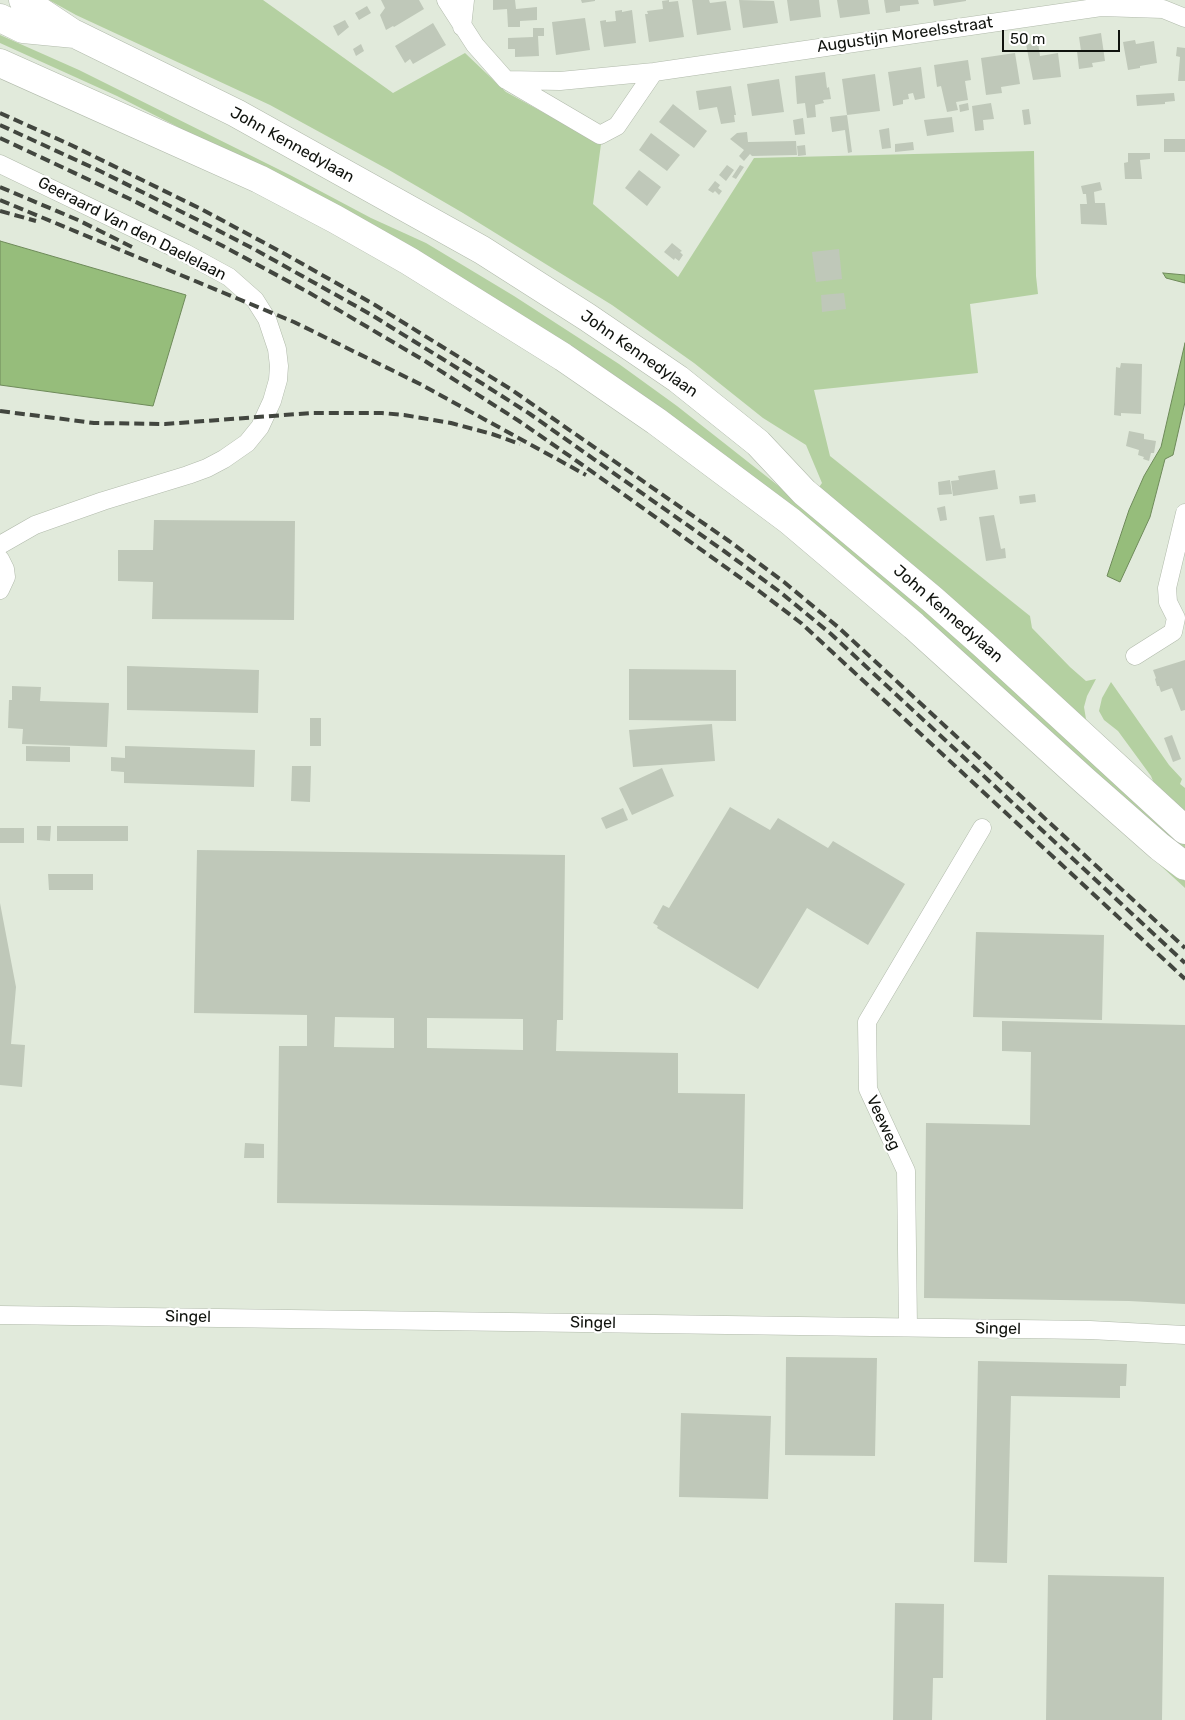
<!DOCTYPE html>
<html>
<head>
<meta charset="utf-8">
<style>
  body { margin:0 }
  #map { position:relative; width:1185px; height:1720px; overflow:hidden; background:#e1eadb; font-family:Rubik,sans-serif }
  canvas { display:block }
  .scale { position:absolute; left:1002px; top:30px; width:118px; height:22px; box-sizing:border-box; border:2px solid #10130e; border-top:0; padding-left:6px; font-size:15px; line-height:18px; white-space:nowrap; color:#10130e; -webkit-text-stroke:4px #fff; paint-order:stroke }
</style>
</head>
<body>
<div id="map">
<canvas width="1185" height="1720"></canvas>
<div class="scale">50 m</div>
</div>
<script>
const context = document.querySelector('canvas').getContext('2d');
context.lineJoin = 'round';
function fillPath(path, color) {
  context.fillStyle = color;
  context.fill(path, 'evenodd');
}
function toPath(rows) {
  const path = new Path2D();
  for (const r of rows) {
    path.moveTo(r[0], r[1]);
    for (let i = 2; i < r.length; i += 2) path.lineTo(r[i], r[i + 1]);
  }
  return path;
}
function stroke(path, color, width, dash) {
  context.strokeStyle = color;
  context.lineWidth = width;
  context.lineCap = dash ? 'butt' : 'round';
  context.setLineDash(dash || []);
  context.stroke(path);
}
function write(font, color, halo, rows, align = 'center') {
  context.font = font + ' Rubik,sans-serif';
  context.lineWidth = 4.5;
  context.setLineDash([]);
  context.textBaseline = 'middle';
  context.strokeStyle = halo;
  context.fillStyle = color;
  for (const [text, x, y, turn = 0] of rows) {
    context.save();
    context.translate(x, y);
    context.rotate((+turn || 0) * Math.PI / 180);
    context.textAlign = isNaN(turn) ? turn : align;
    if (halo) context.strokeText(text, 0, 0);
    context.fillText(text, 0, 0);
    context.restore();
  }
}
fillPath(toPath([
  [49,0,263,0,393,93,465,53,506,92,601,144,593,204,678,277,754,158,1034,151,1036,276,1038,294,970,304,978,373,814,390,830,456,1030,616,1032,628,1070,667,1086,681,1096,679,1087,696,1084,707,1086,719,1106,744,817,490,822,483,806,445,763,418,694,363,612,305,463,213,389,170,270,105,76,15],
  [0,35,79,70,290,175,371,218,426,243,514,296,619,364,677,406,846,539,1185,844,1185,856,801,521,224,153,176,126,117,96,0,43],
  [1111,682,1169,765,1182,779,1180,784,1185,788,1185,818,1157,791,1151,776,1118,731,1104,720,1099,711,1102,698],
  [1089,800,1185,881,1185,888]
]), '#b4d0a1');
const water = toPath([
  [0,241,186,295,153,406,0,385,0,241],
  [1163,273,1185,275,1185,283,1166,278,1163,273],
  [1185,343,1185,402,1173,455,1165,459,1150,517,1120,582,1107,576,1129,510,1144,476,1161,447,1185,343]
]);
fillPath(water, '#96bd7b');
stroke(water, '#6e8a5a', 1);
fillPath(toPath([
  [381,0,419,0,424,9,394,27,393,26,386,30,380,15,385,8],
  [493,0,515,0,516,9,537,7,537,20,520,21,520,27,508,27,507,9,493,10],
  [581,0,595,0,595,1,582,3],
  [669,0,669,2,678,1,684,37,649,42,645,14,648,14,647,11,663,9,662,1],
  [692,0,709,0,710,3,726,1,731,30,697,35],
  [739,0,774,1,778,23,743,28],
  [787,0,819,0,821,17,790,21],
  [837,0,868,0,870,14,840,18],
  [884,0,918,0,919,4,900,6,900,11,886,13],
  [933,0,966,0,966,1,934,6],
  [367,6,371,13,359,20,355,13],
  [622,10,622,12,632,10,636,43,604,47,600,21,606,20,606,22,616,21,615,11],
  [585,18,590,50,556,55,552,22],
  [345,20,349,27,338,36,333,26],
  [433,23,446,45,413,64,410,59,405,63,395,46],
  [533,28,544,28,544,36,538,36,539,56,515,57,515,49,508,49,508,38,533,37],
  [1101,33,1105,61,1092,63,1093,67,1079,69,1077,51,1081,51,1079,37],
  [1135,40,1136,44,1154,41,1157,63,1140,66,1140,68,1128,70,1123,42],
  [1038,43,1040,56,1058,53,1061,77,1033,80,1026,44],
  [361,44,364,51,356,56,353,49],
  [1177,47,1185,48,1185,81,1178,81,1180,57,1176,56],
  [1015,53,1020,84,1001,87,1002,93,986,95,981,58],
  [968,60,971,80,965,81,968,100,956,102,958,110,947,112,941,86,937,87,934,65],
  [921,67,925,98,915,100,913,93,908,94,909,99,903,100,903,104,893,106,888,72],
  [825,72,827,88,829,87,831,99,823,100,824,103,815,105,816,117,807,118,805,103,797,104,795,76],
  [875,74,880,111,847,115,842,79],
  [779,79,784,112,752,116,747,84],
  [731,86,736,115,734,115,735,122,721,124,717,107,699,110,696,91],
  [1174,93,1175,101,1165,102,1165,104,1137,106,1136,95],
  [968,103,969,110,960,112,959,105],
  [991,103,994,119,983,120,984,130,975,131,972,106],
  [673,104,707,131,694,148,659,122],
  [1029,109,1031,124,1024,125,1022,110],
  [847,115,852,152,848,153,845,130,832,132,830,117],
  [952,117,954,132,927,136,924,120],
  [803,118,805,134,795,135,793,120],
  [889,128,891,148,882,149,879,130],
  [747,132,748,142,796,141,797,155,752,156,750,154,744,161,739,156,744,150,730,139,737,133],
  [651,133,680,155,667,171,639,150],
  [1164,139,1185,139,1185,152,1164,152],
  [913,142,914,150,895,152,895,144],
  [805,145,806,155,798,156,797,146],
  [1128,153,1150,153,1150,159,1140,160,1142,179,1125,179,1124,163,1128,162],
  [727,165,734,170,726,181,719,175],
  [740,165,744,167,736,179,732,177],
  [639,170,661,187,647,206,625,188],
  [715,181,720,185,718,188,722,191,719,195,715,191,713,193,708,190],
  [1100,182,1102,190,1094,192,1095,203,1105,203,1107,225,1081,224,1080,204,1087,204,1086,194,1083,194,1081,186],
  [672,243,682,251,680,252,683,255,679,261,675,258,674,260,664,252],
  [839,249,842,279,816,282,812,252],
  [844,293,846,309,822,312,821,295],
  [1121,363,1142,364,1141,414,1121,413,1121,416,1114,415,1116,367,1120,368],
  [1129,431,1144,434,1144,439,1156,441,1154,453,1151,453,1149,461,1143,459,1144,457,1138,455,1139,450,1126,446],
  [995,470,998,489,953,496,951,481,959,480,958,476],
  [950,480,952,494,939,495,938,482],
  [1035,494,1036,502,1020,504,1019,496],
  [945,506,947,520,940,521,937,508],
  [994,515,1001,549,1005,548,1006,558,986,561,979,517],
  [154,520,295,521,294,620,152,619,153,582,118,581,118,550,153,550],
  [1185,660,1185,710,1181,711,1172,688,1161,692,1159,686,1157,686,1155,679,1156,678,1153,670],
  [127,666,259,670,258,713,127,710],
  [629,669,736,670,736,721,629,720],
  [12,686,41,687,40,701,109,703,107,747,22,744,23,729,8,728,9,700,12,700],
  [310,718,321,718,321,746,310,746],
  [712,724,715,761,633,767,629,730],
  [1172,735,1181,759,1173,762,1164,738],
  [26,746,70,747,70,762,26,761],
  [125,746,255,750,254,787,124,783,124,772,111,771,111,757,125,758],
  [292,766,311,766,310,802,291,801],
  [662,768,674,796,632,815,619,788],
  [730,807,770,830,778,818,828,848,833,841,905,884,868,945,807,908,758,989,657,928,658,926,653,923,663,905,669,908],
  [623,808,628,820,606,829,601,818],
  [37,826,51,826,50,841,37,840],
  [57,826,128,826,128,841,57,841],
  [0,828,24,828,24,843,0,843],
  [197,850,565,855,563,1020,557,1020,556,1051,678,1053,678,1093,745,1094,743,1209,277,1203,279,1046,307,1046,307,1015,194,1013],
  [335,1017,394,1018,394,1048,334,1047],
  [427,1018,523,1019,523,1050,427,1048],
  [48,874,93,874,93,890,49,890],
  [0,903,16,987,11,1044,25,1045,22,1087,0,1085],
  [976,932,1104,935,1102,1020,973,1017],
  [1002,1021,1185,1025,1185,1304,1129,1301,924,1298,926,1123,1030,1125,1031,1052,1002,1051],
  [245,1143,264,1144,264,1158,244,1158],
  [786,1357,877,1358,875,1456,785,1455],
  [978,1361,1127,1364,1126,1386,1120,1386,1120,1398,1011,1396,1007,1563,974,1562],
  [681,1413,771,1416,768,1499,679,1497],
  [1048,1575,1164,1577,1162,1720,1046,1720],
  [895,1603,944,1604,943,1678,933,1678,932,1720,893,1720]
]), '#bfc8b9');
const minor = toPath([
  [446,0,475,45,506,80,560,81,654,72,1101,7,1163,9,1185,18],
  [462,27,465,0],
  [508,81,600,135,617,126,654,72],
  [0,164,185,253,229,277,255,300,267,319,277,349,279,366,278,380,272,401,260,427,247,443,224,459,207,468,188,475,103,501,35,525,0,545],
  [0,559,5,569,6,577,0,590],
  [1176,618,1168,602,1167,588,1185,513],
  [1135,656,1173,632,1176,618],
  [0,1315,1090,1330,1185,1335],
  [908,1327,906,1171,868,1089,867,1022,982,828]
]);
const trunk = toPath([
  [23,0,71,32],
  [0,18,23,29,75,34,236,113,482,250,587,317,678,379,758,443,804,492,932,599,984,645,1185,830],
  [0,63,259,179,335,219,409,261,563,357,656,421,790,521,914,626,1085,781,1160,847,1185,866]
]);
stroke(minor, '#b1baab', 19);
stroke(trunk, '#b1baab', 29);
stroke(minor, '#fff', 18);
stroke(trunk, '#fff', 28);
stroke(toPath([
  [0,113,71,145,201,209,285,254,375,305,512,390,729,541,784,582,838,627,1185,948],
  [0,125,100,171,198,220,254,249,370,314,483,384,530,414,724,551,780,592,831,634,1185,963],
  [0,138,130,199,221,245,308,292,425,361,519,421,584,466,759,591,801,623,1185,979],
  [0,187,78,220,132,247],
  [0,200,294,322,420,384,586,475],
  [0,211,36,221],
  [0,411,94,423,165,424,311,413,382,413,404,415,451,423,492,434,520,444]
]), '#42463f', 4, [10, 5]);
write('16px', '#10130e', '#fff', [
  ["Augustijn Moreelsstraat",905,35,-8],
  ["John Kennedylaan",292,145,29],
  ["Geeraard Van den Daelelaan",132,229,27],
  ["John Kennedylaan",639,354,35],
  ["John Kennedylaan",948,614,41],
  ["Veeweg",883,1123,65],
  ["Singel",188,1317,1],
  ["Singel",593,1323,1],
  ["Singel",998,1329,1]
]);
</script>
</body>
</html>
